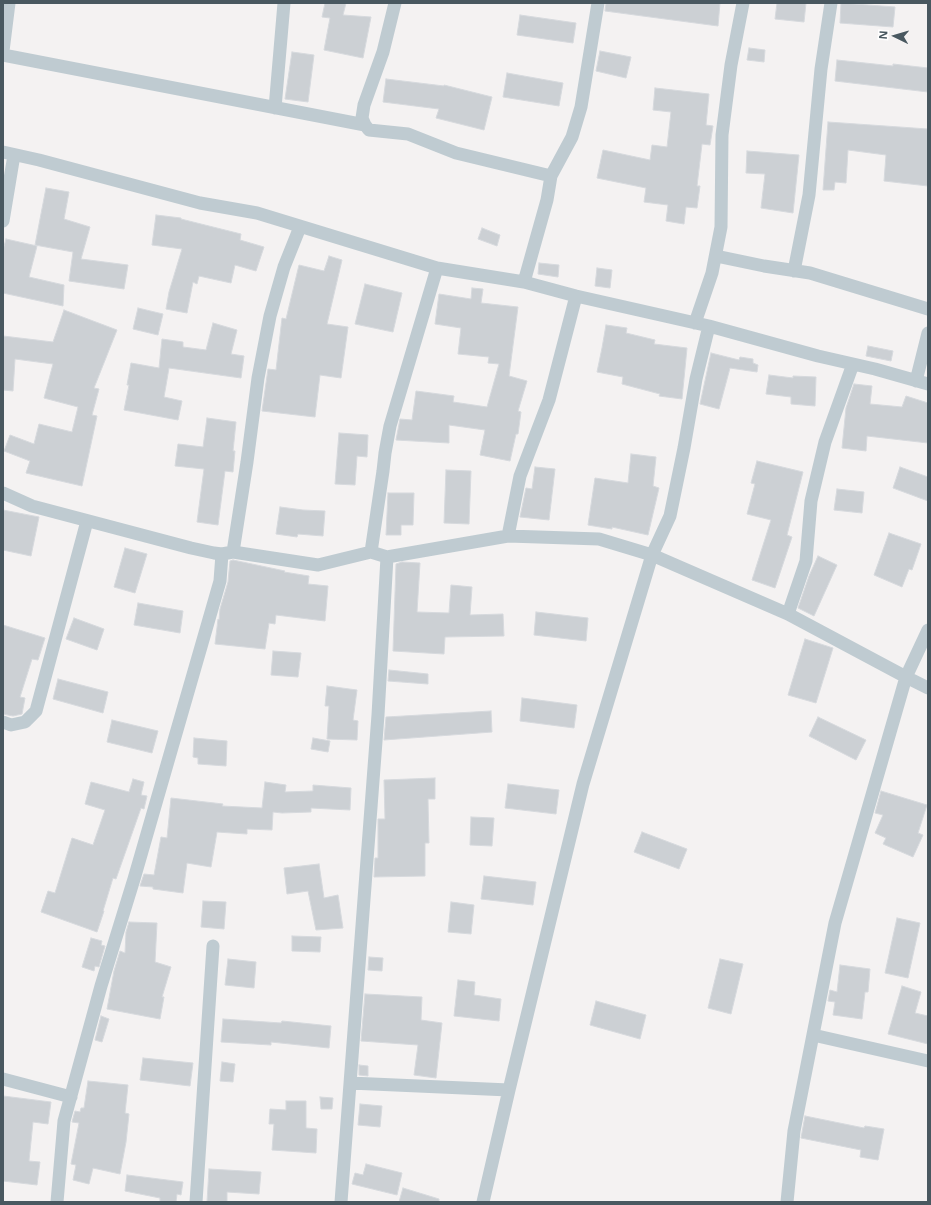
<!DOCTYPE html>
<html>
<head>
<meta charset="utf-8">
<style>
  body { margin:0 }
  #map { position:relative; width:931px; height:1205px; overflow:hidden; background:#f4f2f2; font-family:"Noto Sans",sans-serif }
  canvas { display:block }
  .frame { position:absolute; inset:0; border:4px solid #495860; pointer-events:none }
  .north { position:absolute; left:875px; top:16px; width:40px; height:40px; -webkit-text-stroke:3px #fff; paint-order:stroke; rotate:275deg; font-size:11px; font-weight:700; line-height:16px; text-align:center; color:#495860 }
  .north::after { content:''; display:block; margin:auto; width:14px; height:18px; background:#495860; clip-path:polygon(50% 0,100% 100%,50% 72%,0 100%) }
</style>
</head>
<body>
<div id="map">
<canvas width="931" height="1205"></canvas>
<div class="frame"></div>
<div class="north">N</div>
</div>
<script>
const context = document.querySelector('canvas').getContext('2d');
context.lineJoin = 'round';
function fillPath(path, color) {
  context.fillStyle = color;
  context.fill(path, 'evenodd');
}
function toPath(rows) {
  const path = new Path2D();
  for (const r of rows) {
    path.moveTo(r[0], r[1]);
    for (let i = 2; i < r.length; i += 2) path.lineTo(r[i], r[i + 1]);
  }
  return path;
}
function stroke(path, color, width, dash) {
  context.strokeStyle = color;
  context.lineWidth = width;
  context.lineCap = dash ? 'butt' : 'round';
  context.setLineDash(dash || []);
  context.stroke(path);
}
const building = toPath([
  [325,3,346,3,343,15,371,17,363,58,324,50,330,18,322,17,325,3],
  [606,3,720,3,718,26,605,11,606,3],
  [777,3,806,3,804,22,775,19,777,3],
  [841,3,895,7,893,27,840,23,841,3],
  [520,15,576,23,573,43,517,35,520,15],
  [749,48,765,50,764,62,747,60,749,48],
  [600,51,631,57,626,78,596,71,600,51],
  [292,52,314,55,308,102,285,99,292,52],
  [837,60,893,66,893,64,928,68,928,92,835,81,837,60],
  [507,73,563,83,559,106,503,97,507,73],
  [386,79,444,86,444,85,492,97,484,130,436,118,439,109,383,102,386,79],
  [655,88,709,94,706,125,713,126,710,145,702,144,697,186,700,186,697,208,686,207,684,224,666,221,668,205,644,202,646,188,597,178,603,150,650,160,652,145,667,147,671,112,653,110,655,88],
  [828,122,928,129,928,186,884,181,886,155,848,150,846,183,835,182,834,190,823,190,828,122],
  [747,151,799,155,793,213,761,208,765,174,746,173,747,151],
  [46,188,69,192,64,219,90,227,81,259,128,265,124,289,69,281,73,252,35,245,46,188],
  [156,215,181,218,181,219,241,234,240,240,264,247,256,271,235,265,231,283,199,276,197,284,193,282,187,313,166,309,169,292,182,249,152,245,156,215],
  [482,228,500,235,497,246,478,239,482,228],
  [6,239,37,246,29,277,64,285,63,306,3,293,3,250,6,239],
  [329,256,342,260,327,324,348,327,341,378,320,375,315,417,262,411,268,369,276,370,282,318,286,319,299,265,324,271,329,256],
  [539,263,559,265,558,277,538,274,539,263],
  [597,268,612,270,610,288,595,286,597,268],
  [365,284,402,293,393,332,355,324,365,284],
  [472,288,483,289,481,303,518,307,509,376,527,381,518,411,521,412,518,434,516,434,510,461,480,455,485,430,449,425,449,443,396,440,400,419,412,420,416,391,454,396,453,402,487,407,499,364,488,363,489,357,458,354,461,328,435,324,439,294,471,299,472,288],
  [138,308,163,314,158,335,133,329,138,308],
  [64,310,117,330,94,388,99,389,92,415,97,416,82,486,26,473,30,461,4,451,10,435,34,444,39,424,72,432,78,407,44,398,53,364,15,359,13,391,3,390,3,336,53,342,64,310],
  [213,323,237,330,231,354,244,356,241,378,169,368,164,397,182,401,178,420,124,410,129,385,127,385,131,363,159,368,162,339,183,342,183,347,206,350,213,323],
  [606,325,627,328,626,333,655,340,654,344,687,348,682,399,659,396,660,394,622,384,623,377,597,372,602,348,606,325],
  [868,346,893,351,891,361,866,356,868,346],
  [711,353,739,360,740,357,753,359,753,363,758,365,757,372,730,368,719,409,700,404,711,353],
  [769,375,793,378,793,376,816,377,815,406,791,404,791,397,766,394,769,375],
  [854,384,872,386,870,404,902,407,906,396,928,403,928,443,867,436,866,451,842,448,846,408,854,384],
  [207,418,236,422,233,451,235,451,233,472,225,471,218,525,197,522,204,469,175,466,178,444,203,447,207,418],
  [339,433,368,435,367,457,357,456,355,485,335,484,339,433],
  [631,454,656,457,653,486,659,488,648,535,612,527,612,529,588,525,595,478,628,483,631,454],
  [757,461,803,472,787,535,792,537,775,588,752,580,771,520,747,514,755,484,751,483,757,461],
  [535,467,555,469,549,520,520,517,526,488,532,489,535,467],
  [900,467,928,477,928,501,893,488,900,467],
  [446,470,471,471,469,524,444,523,446,470],
  [837,489,864,492,862,513,834,510,837,489],
  [388,493,414,493,413,525,401,525,401,535,386,535,388,493],
  [280,507,303,510,325,511,323,536,298,534,297,537,276,534,280,507],
  [3,510,39,517,31,556,3,550,3,510],
  [889,533,921,544,912,570,909,569,902,587,874,575,889,533],
  [125,548,147,554,135,593,114,587,125,548],
  [818,556,837,565,814,616,798,608,809,576,818,556],
  [233,560,285,571,284,572,309,576,308,584,328,586,325,621,276,615,275,624,269,623,265,649,215,644,218,619,219,620,220,609,228,582,230,561,233,560],
  [402,562,420,563,417,612,449,613,451,585,472,587,470,615,503,614,504,636,445,637,444,654,393,651,396,564,402,562],
  [138,603,183,611,180,633,134,625,138,603],
  [536,612,588,618,586,641,534,635,536,612],
  [74,618,104,629,97,650,66,639,74,618],
  [3,625,45,638,38,660,32,659,20,697,25,698,22,714,13,716,3,714,3,625],
  [805,639,833,648,816,703,788,695,805,639],
  [273,651,301,653,298,677,271,675,273,651],
  [389,670,428,674,428,684,388,681,389,670],
  [58,679,108,692,103,713,53,699,58,679],
  [327,686,357,690,353,720,358,721,357,740,327,739,329,706,325,706,327,686],
  [522,698,577,705,574,728,520,721,522,698],
  [491,711,492,732,384,740,386,717,491,711],
  [818,717,866,740,856,760,809,736,818,717],
  [112,720,158,731,152,753,107,742,112,720],
  [194,738,227,741,226,766,198,764,198,758,193,757,194,738],
  [313,738,330,741,328,752,311,749,313,738],
  [435,778,435,799,428,799,429,843,425,843,425,876,374,877,375,858,378,858,378,819,385,819,384,780,435,778],
  [133,779,144,782,141,795,147,796,144,809,141,808,116,879,113,878,103,911,104,911,97,932,41,912,48,891,55,893,72,838,93,845,105,810,85,804,91,782,129,792,133,779],
  [265,782,286,785,285,792,313,791,313,785,351,788,350,810,311,808,311,812,282,813,273,812,272,830,247,829,247,834,217,832,211,867,187,863,183,893,153,889,153,887,140,886,144,874,154,875,161,837,167,838,171,798,223,804,222,806,262,808,265,782],
  [508,784,559,790,556,814,505,808,508,784],
  [881,791,927,805,918,833,923,835,913,857,883,844,886,838,875,833,883,815,875,813,881,791],
  [471,817,494,818,492,846,470,845,471,817],
  [642,832,687,849,679,869,634,852,642,832],
  [319,864,324,898,338,895,343,928,316,930,308,891,287,894,284,868,319,864],
  [484,876,536,882,533,905,481,899,484,876],
  [203,901,226,902,224,929,201,927,203,901],
  [451,902,474,905,471,934,448,932,451,902],
  [897,918,920,923,908,978,885,973,897,918],
  [129,922,157,923,155,962,171,967,162,997,164,997,160,1019,107,1009,114,971,120,951,125,953,126,932,129,922],
  [292,936,321,937,320,952,292,951,292,936],
  [91,938,102,941,101,945,105,946,99,967,95,966,94,971,82,967,91,938],
  [369,957,383,958,382,971,368,970,369,957],
  [228,959,256,962,254,988,225,985,228,959],
  [720,959,743,964,731,1014,708,1008,720,959],
  [840,965,870,969,868,992,865,992,862,1019,833,1015,835,1002,828,1001,830,990,837,992,840,965],
  [458,980,475,982,474,995,501,999,499,1021,454,1016,458,980],
  [902,986,921,992,915,1013,928,1016,928,1044,888,1034,902,986],
  [365,994,422,997,421,1020,442,1023,436,1078,414,1075,418,1045,361,1041,365,994],
  [596,1001,646,1015,640,1039,590,1025,596,1001],
  [101,1016,109,1019,102,1042,95,1040,101,1016],
  [223,1019,281,1023,282,1021,331,1026,329,1048,271,1042,271,1045,221,1042,223,1019],
  [143,1058,193,1063,190,1086,140,1080,143,1058],
  [222,1062,235,1064,233,1082,220,1081,222,1062],
  [359,1065,368,1066,368,1076,359,1075,359,1065],
  [88,1081,128,1085,125,1113,129,1114,126,1142,120,1174,93,1168,89,1184,73,1180,76,1165,71,1164,79,1123,72,1122,75,1111,80,1112,81,1108,84,1108,88,1081],
  [3,1096,51,1102,48,1124,33,1122,29,1161,40,1162,37,1185,3,1181,3,1096],
  [320,1097,333,1098,332,1109,321,1109,320,1097],
  [286,1101,306,1101,306,1128,317,1129,316,1153,272,1150,274,1124,269,1124,270,1109,286,1110,286,1101],
  [360,1104,382,1106,380,1127,358,1125,360,1104],
  [805,1116,864,1128,865,1126,884,1129,878,1160,860,1157,861,1150,801,1138,805,1116],
  [366,1164,402,1173,397,1195,352,1184,355,1173,363,1175,366,1164],
  [209,1169,261,1172,259,1194,227,1192,227,1202,207,1202,209,1169],
  [127,1175,183,1182,181,1195,177,1194,176,1202,160,1202,160,1198,125,1191,127,1175],
  [403,1188,439,1199,439,1202,399,1202,403,1188]
]);
fillPath(building, '#ccd0d4');
stroke(building, '#d6d9dd', 1);
stroke(toPath([
  [395,3,383,52,364,105,362,118,365,125,369,130,408,134,456,153,551,176],
  [3,51,9,3],
  [3,55,365,125],
  [275,108,284,3],
  [3,152,39,160,200,203,257,213,437,268,524,282,576,296,709,326,818,356,875,369,928,384],
  [3,221,14,155],
  [716,256,764,266,810,273,928,309],
  [794,271,809,195,821,69,831,3],
  [524,282,547,200,551,176,572,137,581,107,598,3],
  [695,323,712,273,721,227,722,135,731,65,743,3],
  [916,381,928,333],
  [3,493,32,506,191,548,214,553,222,554,233,552,318,565,371,552,387,557,508,536,599,539,652,555,788,614,906,677,928,688],
  [508,536,520,476,549,400,576,296],
  [233,552,247,462,258,378,270,316,284,267,300,227],
  [371,552,383,471,385,453,390,426,437,268],
  [788,614,806,561,811,501,825,442,853,364],
  [3,722,11,725,25,722,36,711,87,521],
  [813,1035,928,1061],
  [3,1079,71,1097],
  [350,1083,509,1090],
  [57,1202,64,1121,101,986,134,879,220,581,222,554],
  [196,1202,213,946],
  [341,1202,378,715,387,557],
  [483,1202,509,1090,583,784,652,555,670,516,684,448,696,379,709,326],
  [787,1202,794,1131,835,923,906,677,928,630]
]), '#bfcbd1', 13);
</script>
</body>
</html>
